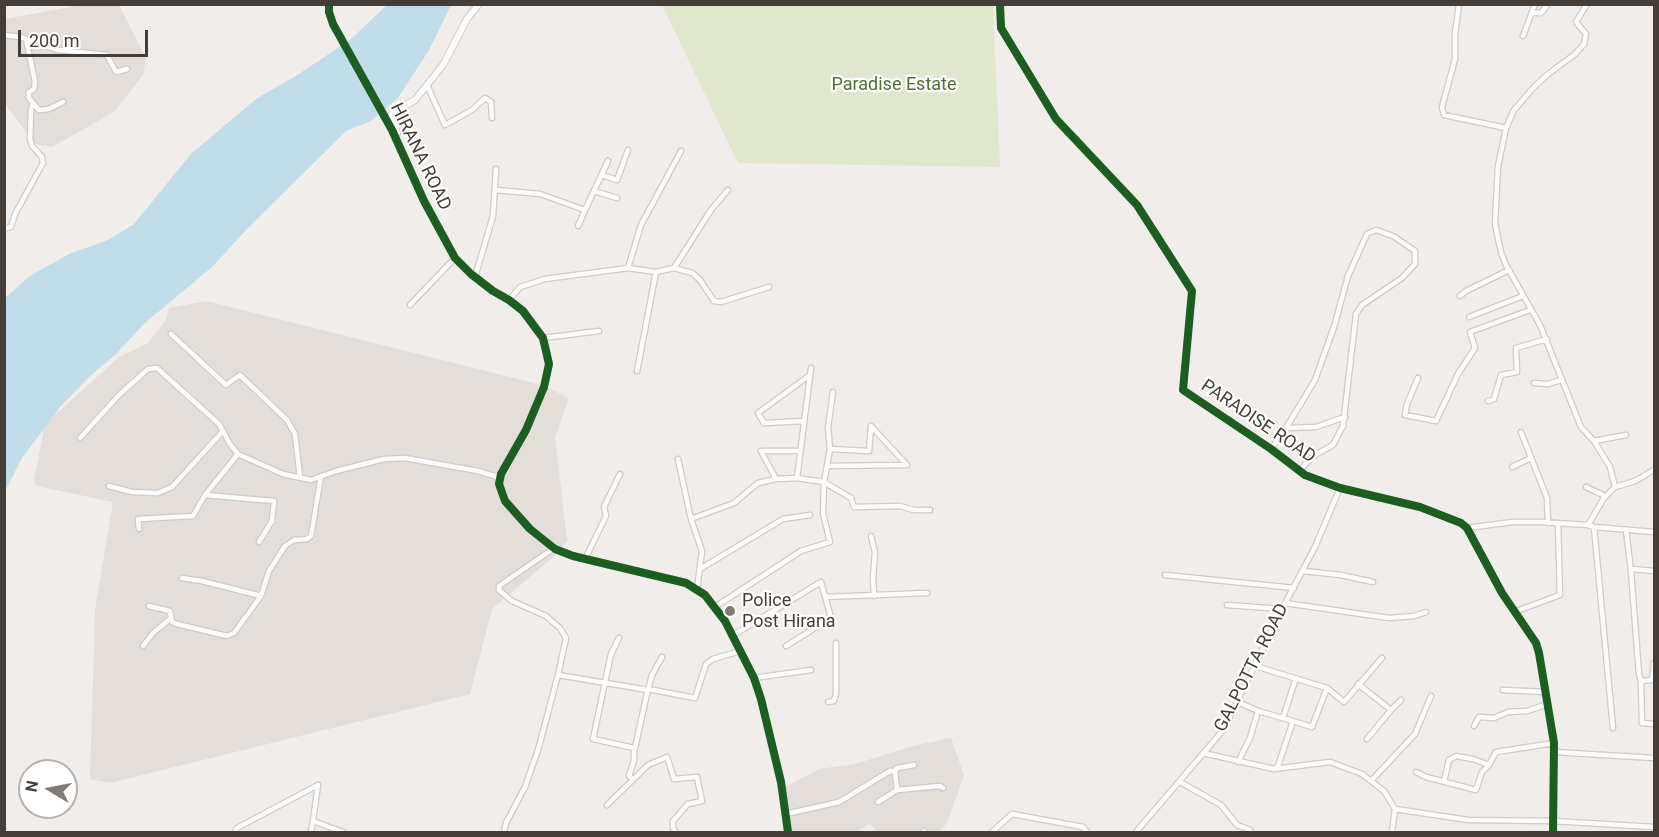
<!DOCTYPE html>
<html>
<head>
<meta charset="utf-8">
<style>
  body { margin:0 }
  #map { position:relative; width:1659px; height:837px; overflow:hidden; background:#f0edea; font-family:Roboto,sans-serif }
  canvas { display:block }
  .frame { position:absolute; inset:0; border:6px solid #453e38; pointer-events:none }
  .north { position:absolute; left:18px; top:759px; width:60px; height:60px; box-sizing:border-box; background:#fff; border:2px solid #b5b2af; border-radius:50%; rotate:280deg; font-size:16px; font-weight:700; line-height:24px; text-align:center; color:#453e38 }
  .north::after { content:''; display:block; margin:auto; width:21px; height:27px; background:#817b76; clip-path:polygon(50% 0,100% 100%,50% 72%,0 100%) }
  .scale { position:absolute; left:18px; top:30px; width:130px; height:27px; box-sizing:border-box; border:3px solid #453e38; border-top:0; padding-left:8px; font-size:18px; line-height:21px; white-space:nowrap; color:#453e38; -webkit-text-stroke:4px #fff; paint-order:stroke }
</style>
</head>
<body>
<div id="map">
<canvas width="1659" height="837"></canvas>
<div class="frame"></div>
<div class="north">N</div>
<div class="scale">200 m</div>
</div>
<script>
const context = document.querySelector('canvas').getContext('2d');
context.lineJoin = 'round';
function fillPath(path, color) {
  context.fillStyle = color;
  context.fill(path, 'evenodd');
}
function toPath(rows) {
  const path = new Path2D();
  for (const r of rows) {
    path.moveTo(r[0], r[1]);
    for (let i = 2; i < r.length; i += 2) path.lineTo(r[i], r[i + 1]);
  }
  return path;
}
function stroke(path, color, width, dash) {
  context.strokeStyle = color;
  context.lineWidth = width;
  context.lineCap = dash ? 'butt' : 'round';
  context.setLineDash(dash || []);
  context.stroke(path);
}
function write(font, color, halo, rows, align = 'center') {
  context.font = font + ' Roboto,sans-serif';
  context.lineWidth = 4.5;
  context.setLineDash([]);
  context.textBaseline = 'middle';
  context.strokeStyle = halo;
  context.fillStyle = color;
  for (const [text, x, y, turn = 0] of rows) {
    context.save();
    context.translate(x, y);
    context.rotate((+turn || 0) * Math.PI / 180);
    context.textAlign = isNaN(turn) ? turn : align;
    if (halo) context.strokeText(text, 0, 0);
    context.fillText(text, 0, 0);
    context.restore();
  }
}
fillPath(toPath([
  [81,5,119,5,146,58,143,75,114,112,52,147,35,144,5,104,5,19],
  [206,301,545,386,569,398,555,437,567,541,552,558,492,609,470,694,110,783,90,779,95,610,113,502,37,486,34,480,45,424,119,357,148,343,166,320,169,308],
  [951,738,964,775,948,821,940,832,877,832,870,824,856,832,791,832,781,789,819,769,855,764,913,746]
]), '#e3ded9');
fillPath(toPath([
  [662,5,993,5,1000,167,738,163]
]), '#e0e7cd');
fillPath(toPath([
  [387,5,451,5,429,50,398,98,371,121,346,131,248,228,212,267,145,323,115,355,90,376,61,406,22,458,5,491,5,298,30,276,69,254,108,240,134,224,191,154,256,99,299,74,351,39]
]), '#c0dde9');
const minor = toPath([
  [1000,4,1001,28,1056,119,1137,205,1192,291,1183,390,1271,449,1305,475,1340,488,1420,507,1461,523,1467,528,1502,593,1536,643,1539,653,1554,743,1553,832],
  [1459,4,1455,34,1455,59,1442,107,1444,115,1506,128],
  [1587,4,1576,22,1586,34,1584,44,1575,54,1547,75,1534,87,1514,110,1506,128,1498,166,1495,224,1501,252,1506,265,1540,325,1581,427,1594,441,1610,467,1615,487],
  [1532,13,1541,13,1548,4],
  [4,35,20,37,58,50,107,55,116,72,127,69],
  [1523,36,1535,4],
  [26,39,35,81,34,89,29,92,29,98,39,110,49,109,63,102],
  [427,85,445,125,472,110,485,98,491,102,492,118],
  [602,175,617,180,628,150],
  [496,190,540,194,585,210,578,226],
  [594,191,617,198],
  [585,210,608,161],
  [4,229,11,227,15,214,43,163,42,157,32,146,30,139,31,109,33,103],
  [628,268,641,225,681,151],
  [674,268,692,273,700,280,714,301,721,302,769,287],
  [475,277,493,216,496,169],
  [1460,296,1466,291,1509,270],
  [509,300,520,287,545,279,628,268,656,272,674,268,711,210,728,190],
  [410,305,455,258],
  [1469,317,1523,296],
  [171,334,226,385,240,375,287,420,295,434,300,477],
  [543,338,599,331],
  [637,371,656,272],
  [1418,378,1407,404,1405,415,1436,421,1458,374,1475,348,1470,332,1530,310],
  [1534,383,1548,384,1561,380],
  [1488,401,1494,399,1501,375,1517,372,1516,348,1547,339],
  [804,421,764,423,758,413,810,375],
  [1286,428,1316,427,1345,417],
  [1521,432,1547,498,1548,523],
  [80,438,119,395,148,369,157,368,219,424,230,444,238,454,283,474,311,480,336,471,384,459,405,458,478,471,501,478],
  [1594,441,1626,435],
  [1271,449,1286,428,1315,380,1334,327,1348,276,1367,234,1376,230,1393,236,1415,251,1415,264,1402,278,1362,305,1356,314,1343,426,1333,445,1313,456,1299,471],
  [238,454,205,495,274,501,272,521,259,542],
  [678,459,691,519,702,551,697,590],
  [827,466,907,465,871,426,869,451,830,449],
  [1512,467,1531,458],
  [797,478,811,368],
  [776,479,761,451,800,451],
  [109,486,132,492,158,493,172,487,223,431],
  [1586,487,1603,495,1604,498],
  [691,519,734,503,758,483,776,479,797,478,824,482,851,498,854,507,900,506,914,510,930,510],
  [1588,525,1604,498,1615,487,1635,481,1654,470],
  [1594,527,1613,728],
  [1467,528,1512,522,1541,522,1588,525,1594,527,1654,532],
  [139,529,138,519,193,516,205,495],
  [1626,530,1631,571,1639,674,1641,681,1652,680,1654,663],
  [871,536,875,552,873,578,874,596],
  [585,559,606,516,604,507,620,474],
  [700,569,783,519,810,515],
  [1631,569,1654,571],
  [1303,571,1341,575,1373,582],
  [1165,575,1294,588],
  [182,578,202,581,261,596],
  [825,597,927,593],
  [1285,603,1389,618,1414,616,1426,612],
  [1227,605,1282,609],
  [149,606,170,611,172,622,177,624,227,636,234,633,261,596,269,571,285,546,294,540,307,539,311,536,321,476],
  [715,607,801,551,830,542,823,513,824,482,830,449,828,427,833,392],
  [1514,612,1560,595,1558,524],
  [732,636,821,582,831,618,786,646],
  [619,638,611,654,593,739,634,748,634,760,629,776,633,779],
  [143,646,153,633,171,618],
  [1255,666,1327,688,1344,702,1382,658],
  [558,675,648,690,652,675,662,657],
  [754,678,811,670],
  [1641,681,1642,723,1654,724],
  [1358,684,1391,710,1401,700],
  [1503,690,1546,692],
  [828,702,834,701,836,694,836,643],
  [1238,702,1258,711,1293,721],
  [1283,718,1296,678],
  [1474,726,1479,717,1494,718,1508,712,1527,711,1548,704],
  [1367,739,1391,710],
  [634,752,648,689,695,698,706,664,713,659,740,651],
  [1554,752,1654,758],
  [1203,753,1274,769,1330,762,1362,774,1384,791,1395,809],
  [1238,762,1250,738,1258,711],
  [1274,769,1278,766,1293,721,1312,727,1327,688],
  [1416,772,1426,777,1476,790,1482,772,1489,765,1496,752,1554,743],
  [1371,781,1415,734,1431,696],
  [1444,781,1449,760,1456,756,1473,759,1489,765],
  [1180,782,1221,805,1237,825,1250,830,1249,832],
  [318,785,313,821,343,832],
  [897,790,895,771,897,768,914,765],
  [878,802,897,790,940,786,943,788],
  [607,805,648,765,667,757,674,779,697,777,702,801,688,804,673,821,673,828,676,832],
  [786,814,839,802,890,771,895,771],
  [235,832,237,828,318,785],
  [311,832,313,821],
  [504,832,506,823,525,787,538,750,558,675,566,638,560,628,554,623,546,616,512,601,499,590,499,586,554,548],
  [923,832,924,831],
  [992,832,1012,814,1083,827,1087,832],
  [1136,832,1224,729,1282,609,1315,547,1340,488],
  [1392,832,1395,809,1468,820,1553,821,1654,827]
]);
const tertiary = toPath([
  [329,4,329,12,333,24,392,130,424,201,455,258,471,274,493,291,509,300,523,311,543,338,549,364,544,387,526,430,501,474,499,484,505,501,530,529,555,549,573,556,686,583,705,595,725,621,754,678,761,699,781,782,788,832],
  [397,133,391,116,393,112,415,100,443,65,467,19,479,4]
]);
stroke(minor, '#cecbc8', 7);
stroke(tertiary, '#cecbc8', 8);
stroke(minor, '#fdfcfc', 4.5);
stroke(tertiary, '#fdfcfc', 6);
stroke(toPath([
  [329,4,329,12,333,24,392,130,424,201,455,258,471,274,493,291,509,300,523,311,543,338,549,364,544,387,526,430,501,474,499,484,505,501,530,529,555,549,573,556,686,583,705,595,725,621,754,678,761,699,781,782,788,832],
  [1000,4,1001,28,1056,119,1137,205,1192,291,1183,390,1271,449,1305,475,1340,488,1420,507,1461,523,1467,528,1502,593,1536,643,1539,653,1554,743,1553,832]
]), '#1b5e20', 8);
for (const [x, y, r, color] of [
  [730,611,6,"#817b76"]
]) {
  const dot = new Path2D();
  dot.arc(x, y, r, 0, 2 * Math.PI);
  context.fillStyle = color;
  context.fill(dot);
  stroke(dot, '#fff', 2);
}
write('18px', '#507131', '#fff', [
  ["Paradise Estate",894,85]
]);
write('18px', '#453e38', '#fff', [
  ["HIRANA ROAD",420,157,64],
  ["PARADISE ROAD",1258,422,34],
  ["GALPOTTA ROAD",1252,668,-63]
]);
write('18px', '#453e38', '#fff', [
  ["Police",742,601],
  ["Post Hirana",742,622]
], 'left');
</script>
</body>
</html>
